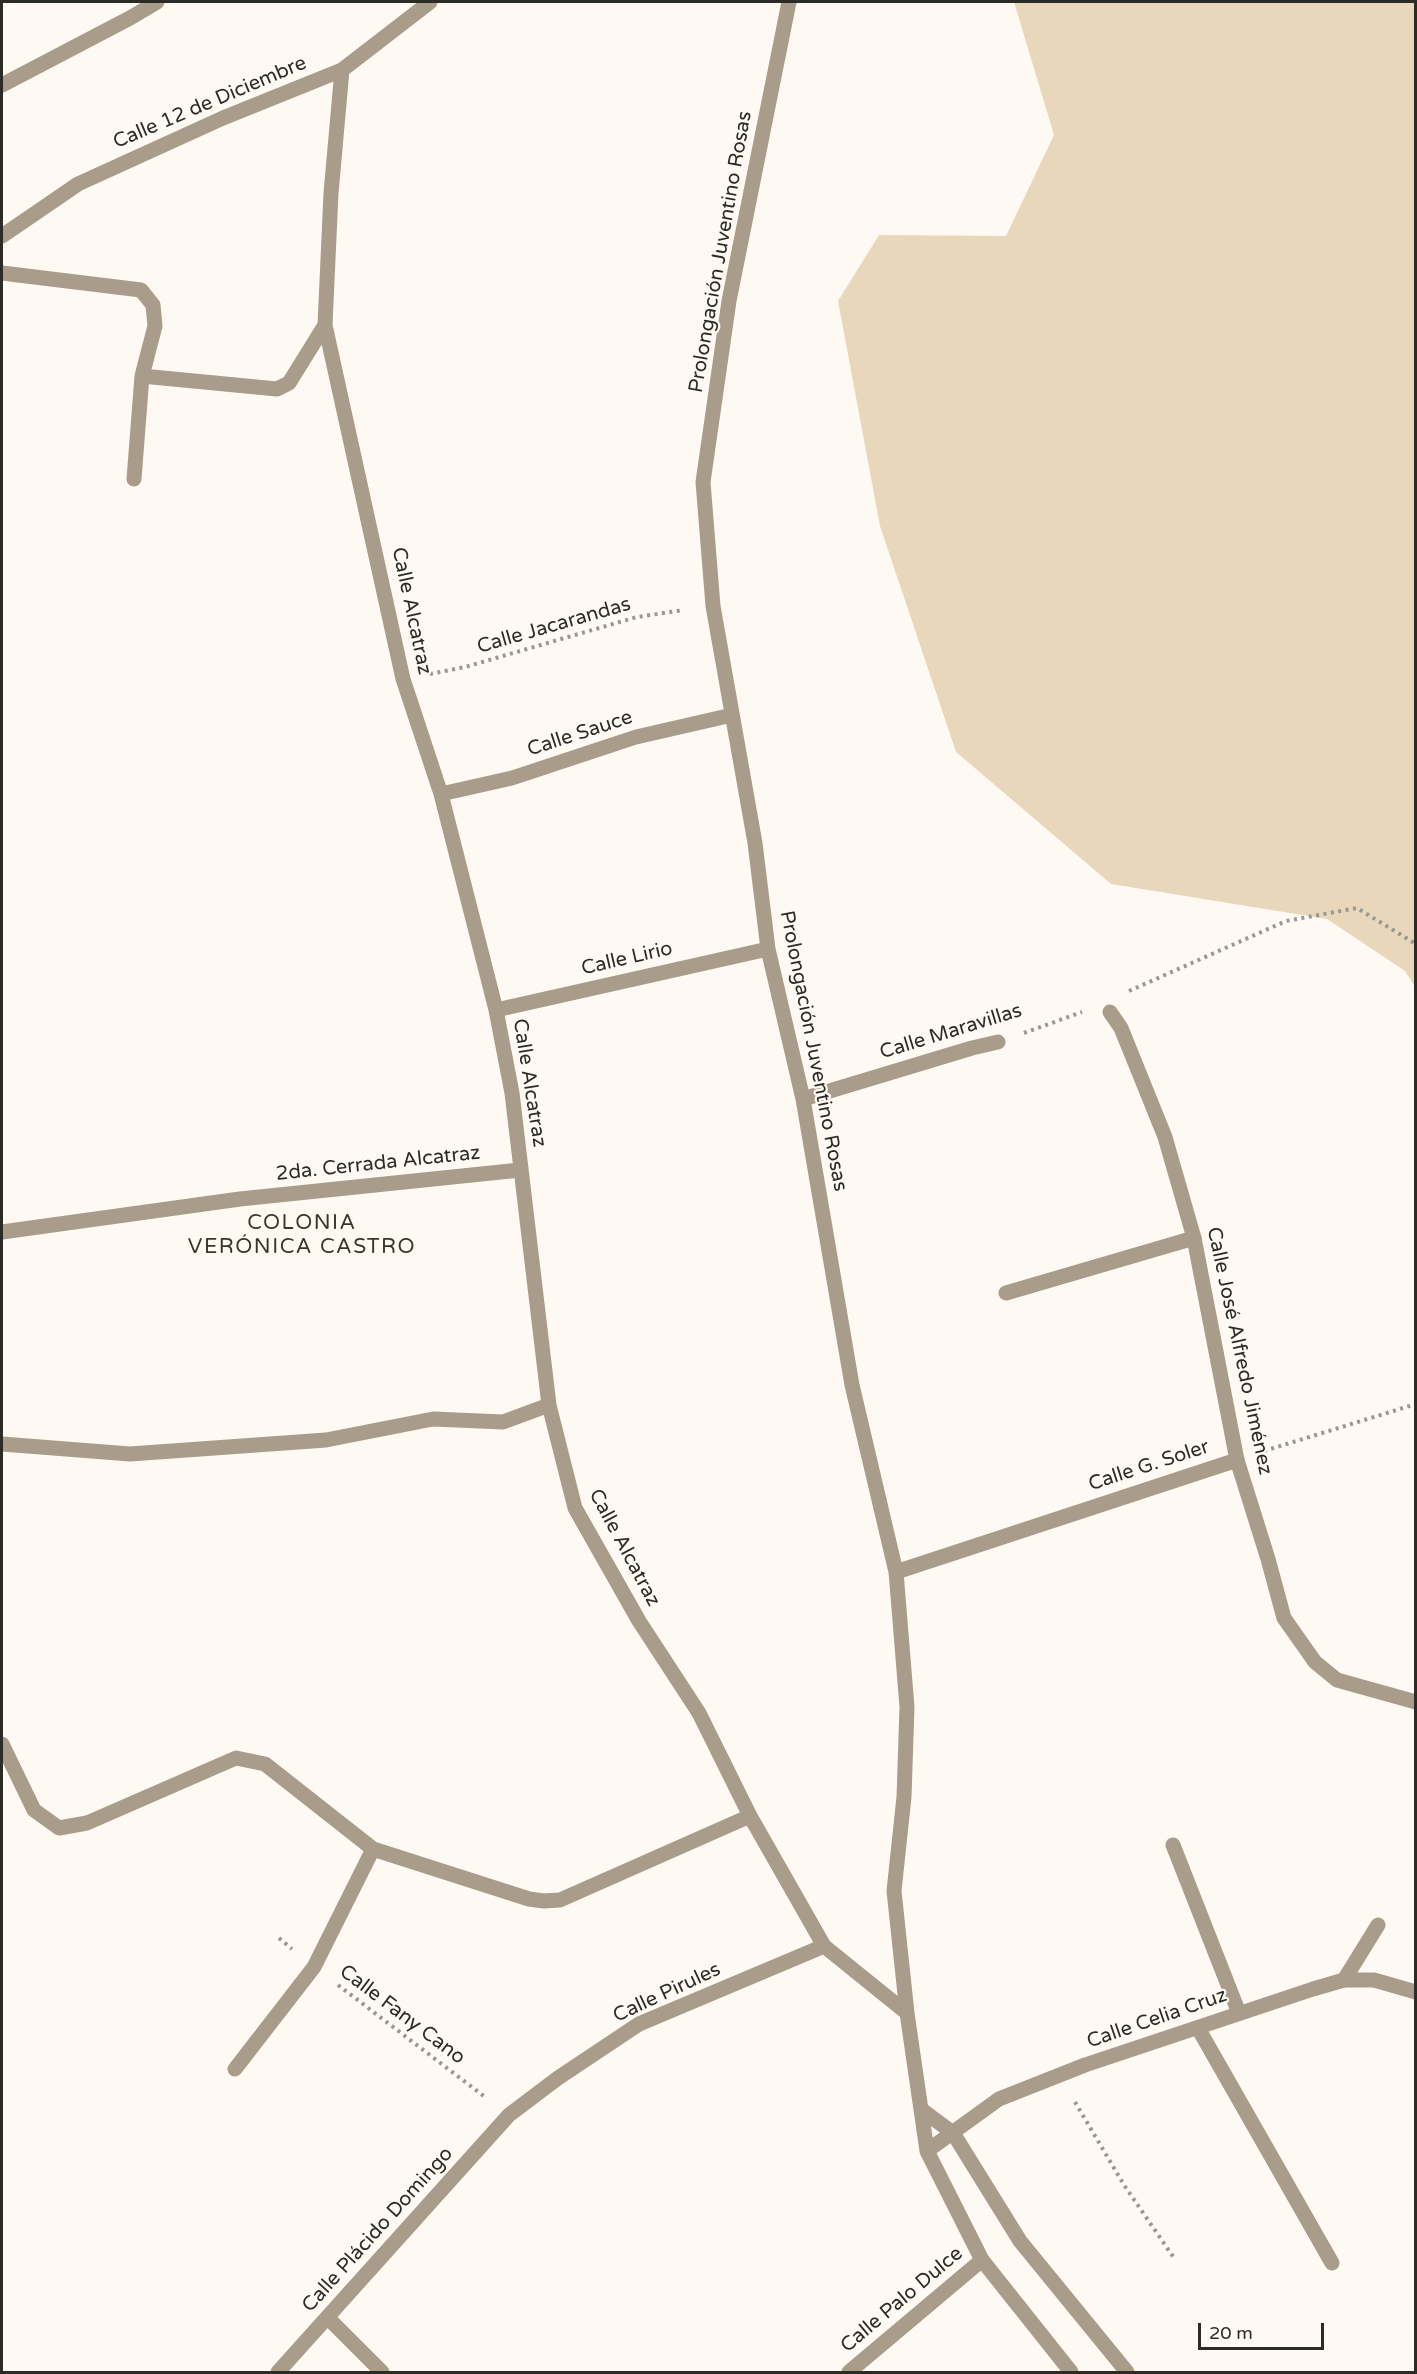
<!DOCTYPE html>
<html>
<head>
<meta charset="utf-8">
<style>
  body { margin:0 }
  #map { position:relative; width:1417px; height:2374px; overflow:hidden; background:#fefaf3; font-family:"Varela Round",sans-serif }
  canvas { display:block }
  .frame { position:absolute; inset:0; border:3px solid #2d2b26; pointer-events:none }
  .scale { position:absolute; left:1198px; top:2323px; width:126px; height:27px; box-sizing:border-box; border:3px solid #2d2b26; border-top:0; padding-left:8px; font-size:18px; line-height:21px; white-space:nowrap; color:#2d2b26; -webkit-text-stroke:4px #fefaf3; paint-order:stroke }
</style>
</head>
<body>
<div id="map">
<canvas width="1417" height="2374"></canvas>
<div class="frame"></div>
<div class="scale">20 m</div>
</div>
<script>
const context = document.querySelector('canvas').getContext('2d');
context.lineJoin = 'round';
function fillPath(path, color) {
  context.fillStyle = color;
  context.fill(path, 'evenodd');
}
function toPath(rows) {
  const path = new Path2D();
  for (const r of rows) {
    path.moveTo(r[0], r[1]);
    for (let i = 2; i < r.length; i += 2) path.lineTo(r[i], r[i + 1]);
  }
  return path;
}
function stroke(path, color, width, dash) {
  context.strokeStyle = color;
  context.lineWidth = width;
  context.lineCap = dash ? 'butt' : 'round';
  context.setLineDash(dash || []);
  context.stroke(path);
}
function write(font, color, halo, rows, align = 'center') {
  context.font = font + ' "Varela Round",sans-serif';
  context.lineWidth = 4.5;
  context.setLineDash([]);
  context.textBaseline = 'middle';
  context.strokeStyle = halo;
  context.fillStyle = color;
  for (const [text, x, y, turn = 0] of rows) {
    context.save();
    context.translate(x, y);
    context.rotate((+turn || 0) * Math.PI / 180);
    context.textAlign = isNaN(turn) ? turn : align;
    if (halo) context.strokeText(text, 0, 0);
    context.fillText(text, 0, 0);
    context.restore();
  }
}
fillPath(toPath([
  [1014,2,1415,2,1415,987,1405,971,1327,919,1111,884,956,752,880,526,838,301,879,235,1006,236,1054,135]
]), '#e9d7bc');
stroke(toPath([
  [430,674,465,667,637,617,684,610],
  [1129,991,1286,921,1357,908,1416,944],
  [1024,1033,1082,1012],
  [1264,1451,1416,1404],
  [279,1938,292,1949],
  [338,1985,485,2097],
  [1075,2102,1124,2185,1174,2258]
]), '#9a9791', 4, [3, 4.5]);
stroke(toPath([
  [1006,1293,1194,1238],
  [1237,1460,1268,1559,1284,1618,1315,1662,1337,1680,1416,1702],
  [1173,1845,1239,2013],
  [1344,1980,1378,1925],
  [1198,2028,1332,2263]
]), '#a99c8a', 15);
stroke(toPath([
  [789,2,729,301,703,482,713,606,755,843,768,949,803,1099,852,1385,896,1572,907,1707,904,1797,894,1891,907,2013,927,2151,982,2260,1071,2372],
  [342,70,331,193,325,325,403,679,441,794,496,1010,512,1093,549,1405,575,1508,639,1621,699,1713,750,1816,824,1946,907,2013],
  [2,85,130,18,157,2],
  [2,236,78,184,223,118,342,70,430,2],
  [2,273,141,290,153,305,155,326,142,376,134,479],
  [142,376,277,389,289,383,325,325],
  [441,794,512,778,636,737,732,715],
  [496,1010,768,949],
  [803,1099,972,1048,998,1042],
  [2,1232,240,1199,520,1170],
  [2,1444,130,1454,326,1440,433,1419,503,1422,549,1405],
  [896,1572,1237,1460,1194,1238,1165,1137,1121,1028,1110,1012],
  [2,1744,34,1810,59,1828,87,1823,236,1758,265,1764,373,1849,529,1899,544,1901,560,1900,750,1816],
  [235,2069,314,1967,373,1849],
  [922,2110,953,2133,1020,2241,1127,2372],
  [927,2151,999,2099,1085,2065,1313,1989,1344,1980,1374,1980,1416,1992],
  [328,2318,382,2372],
  [278,2372,509,2115,558,2078,639,2024,824,1946],
  [849,2372,982,2260]
]), '#a99c8a', 15);
write('20px', '#2d2b26', '#fefaf3', [
  ["Calle 12 de Diciembre",210,103,-23],
  ["Prolongación Juventino Rosas",721,252,-80],
  ["Calle Alcatraz",411,611,78],
  ["Calle Jacarandas",554,626,-16],
  ["Calle Sauce",580,734,-18],
  ["Calle Lirio",627,959,-13],
  ["Calle Maravillas",951,1032,-17],
  ["Prolongación Juventino Rosas",813,1051,79],
  ["Calle Alcatraz",529,1083,81],
  ["2da. Cerrada Alcatraz",378,1164,-6],
  ["Calle José Alfredo Jiménez",1239,1351,78],
  ["Calle G. Soler",1149,1466,-18],
  ["Calle Alcatraz",624,1548,62],
  ["Calle Pirules",667,1993,-25],
  ["Calle Fany Cano",402,2015,37],
  ["Calle Celia Cruz",1157,2019,-19],
  ["Calle Plácido Domingo",378,2230,-48],
  ["Calle Palo Dulce",902,2300,-40]
]);
context.letterSpacing = '1.5px';
write('21px', '#3a342b', '#fefaf3', [
  ["COLONIA",302,1223],
  ["VERÓNICA CASTRO",302,1247]
]);
context.letterSpacing = '0px';
</script>
</body>
</html>
